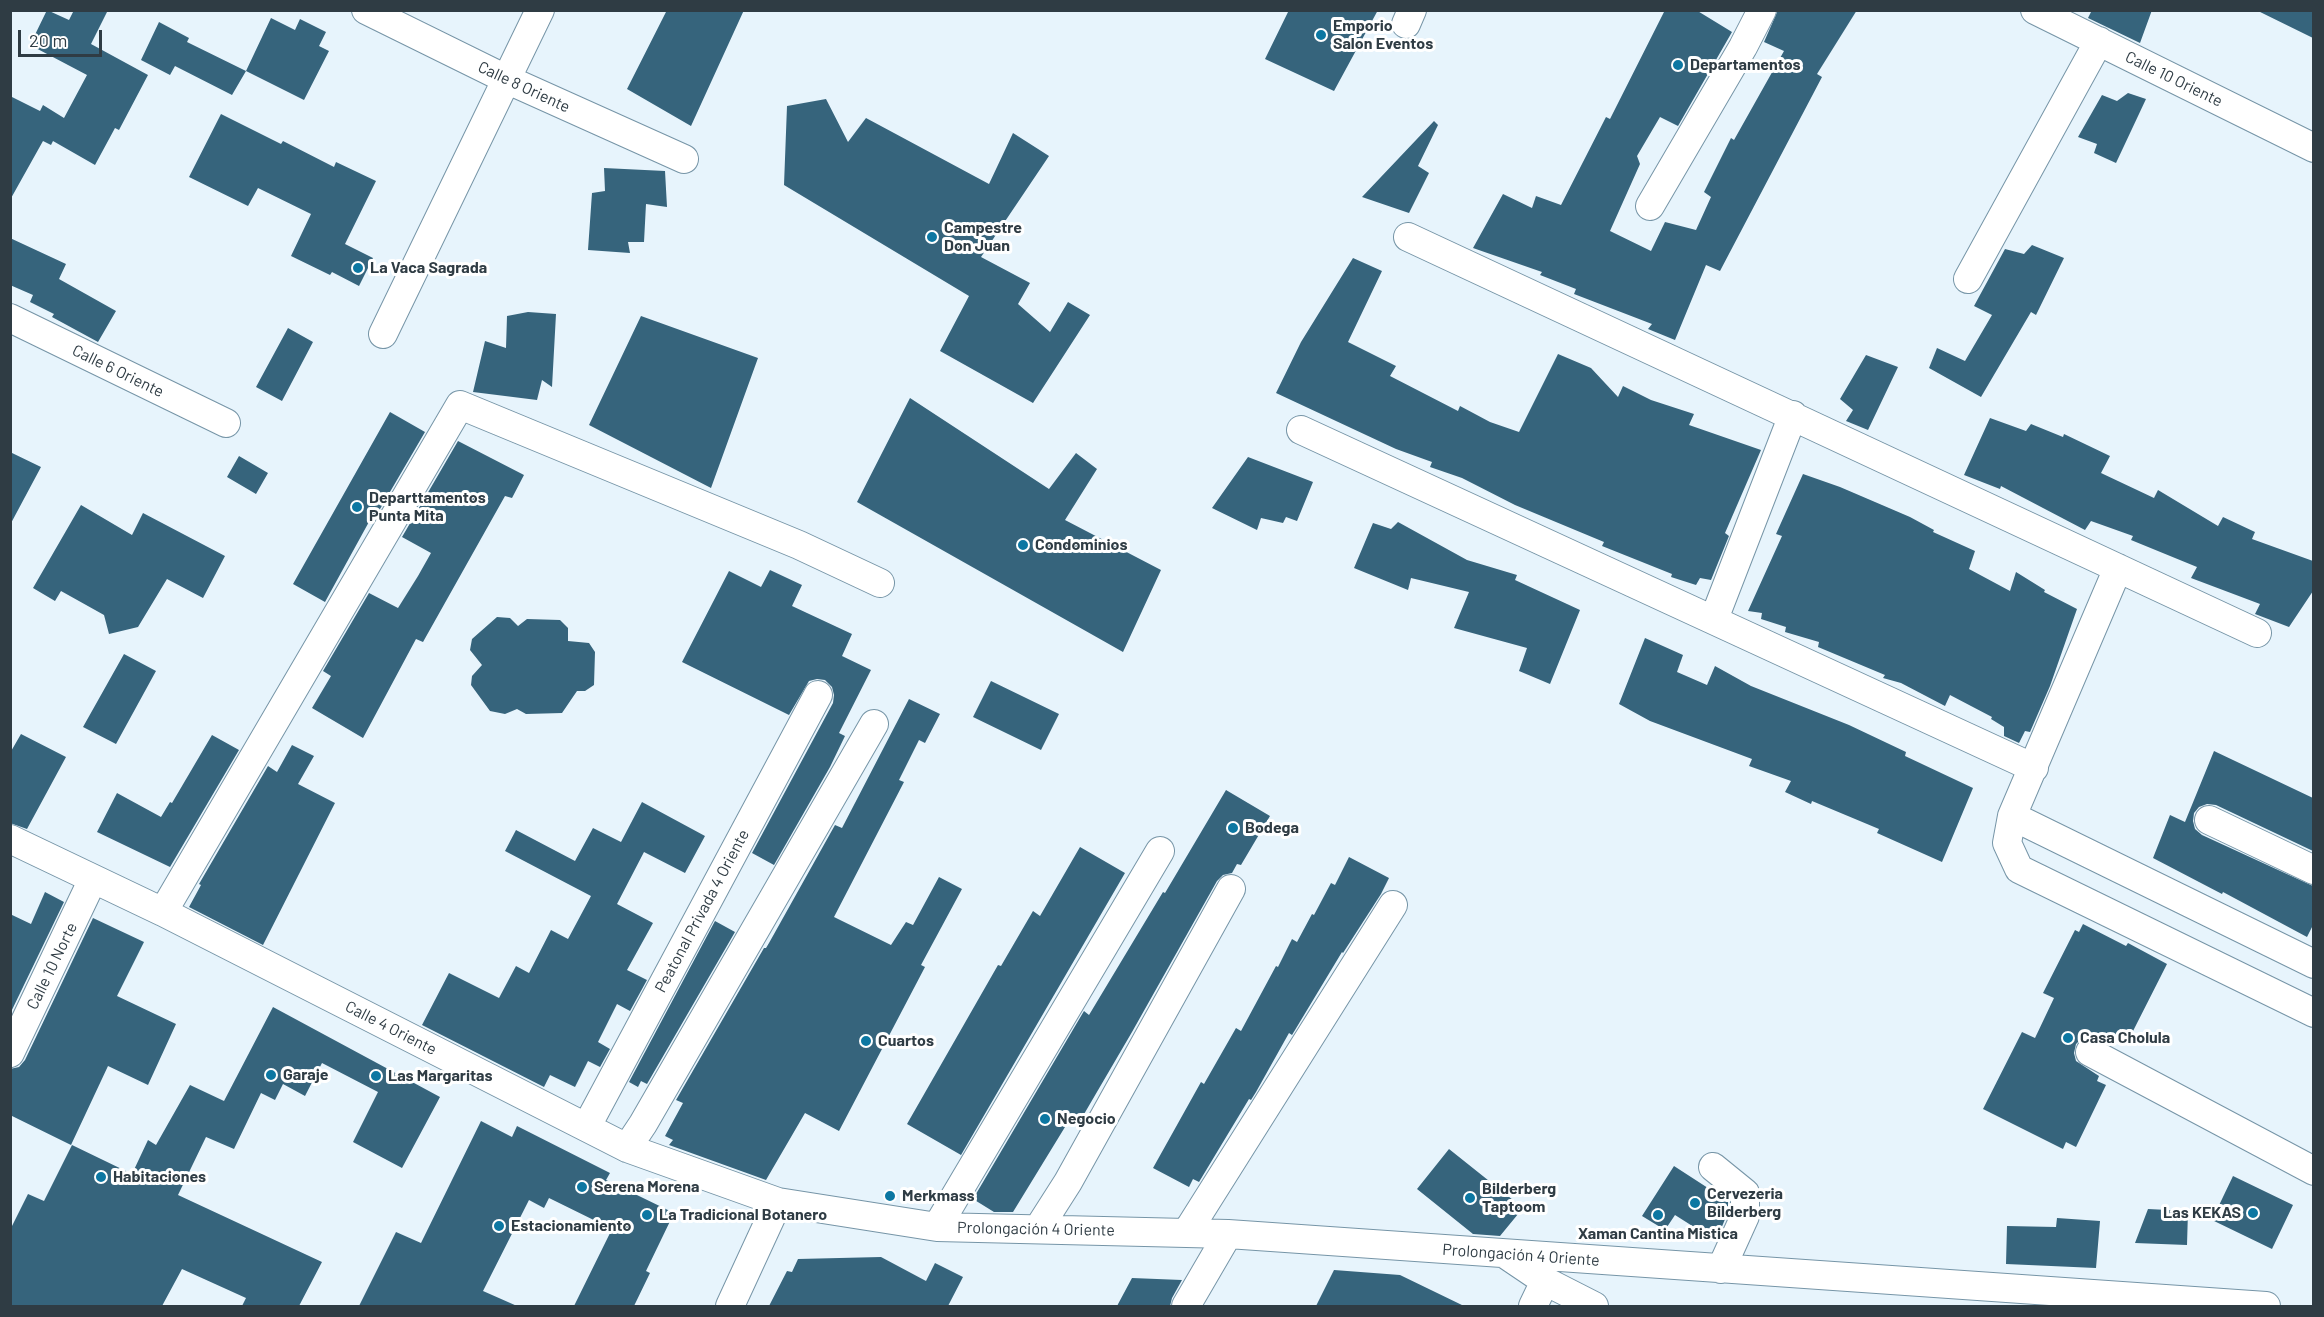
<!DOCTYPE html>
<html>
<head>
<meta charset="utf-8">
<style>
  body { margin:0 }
  #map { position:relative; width:2324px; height:1317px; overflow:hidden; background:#e7f4fc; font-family:Barlow,sans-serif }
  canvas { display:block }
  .frame { position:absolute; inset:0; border:12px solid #2f3c44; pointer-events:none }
  .scale { position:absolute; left:18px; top:30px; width:84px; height:27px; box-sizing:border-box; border:3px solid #2f3c44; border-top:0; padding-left:8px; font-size:18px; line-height:21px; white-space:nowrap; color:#2f3c44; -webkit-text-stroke:4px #fff; paint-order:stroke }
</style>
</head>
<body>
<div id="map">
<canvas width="2324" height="1317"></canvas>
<div class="frame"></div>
<div class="scale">20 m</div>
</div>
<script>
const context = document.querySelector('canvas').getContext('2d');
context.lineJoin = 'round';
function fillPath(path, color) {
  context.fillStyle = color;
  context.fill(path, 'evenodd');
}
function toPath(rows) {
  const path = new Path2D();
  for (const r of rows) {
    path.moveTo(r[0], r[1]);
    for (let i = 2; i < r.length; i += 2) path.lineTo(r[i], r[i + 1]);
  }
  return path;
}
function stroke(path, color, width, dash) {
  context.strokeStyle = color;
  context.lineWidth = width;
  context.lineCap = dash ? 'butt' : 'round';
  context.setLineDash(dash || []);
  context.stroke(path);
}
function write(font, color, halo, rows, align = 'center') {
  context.font = font + ' Barlow,sans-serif';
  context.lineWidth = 6;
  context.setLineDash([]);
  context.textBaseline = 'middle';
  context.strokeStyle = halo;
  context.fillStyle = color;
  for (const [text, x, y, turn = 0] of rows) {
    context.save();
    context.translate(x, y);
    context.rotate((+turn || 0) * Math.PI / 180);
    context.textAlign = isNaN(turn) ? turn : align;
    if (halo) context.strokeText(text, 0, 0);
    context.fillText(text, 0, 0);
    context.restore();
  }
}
fillPath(toPath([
  [47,10,69,20,74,10,108,10,91,44,148,75,119,130,115,128,95,165,53,141,51,145,43,141,10,200,10,96,40,111,43,105,64,118,87,75,30,45],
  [667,10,744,10,691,126,627,89],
  [1289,10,1378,10,1334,91,1265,59],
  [1665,10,1696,10,1732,32,1678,126,1660,117,1637,156,1640,164,1610,231,1651,251,1665,222,1696,230,1711,197,1704,192,1731,138,1734,140,1784,51,1764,42,1778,10,1857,10,1817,74,1822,77,1720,271,1706,265,1675,340,1648,329,1652,324,1574,294,1576,289,1540,275,1542,272,1473,248,1503,194,1532,208,1536,196,1561,205,1606,117,1610,119],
  [2092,10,2152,10,2140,43,2088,18],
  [2256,10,2313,10,2313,38],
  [271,18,295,30,300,19,326,32,319,46,329,51,304,100,246,71],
  [159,22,189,38,187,42,246,71,232,95,175,66,170,75,141,60],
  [2128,93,2146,99,2116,163,2094,153,2097,144,2078,137,2102,95,2117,101],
  [826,99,848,142,866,118,989,184,1013,133,1049,156,981,257,1030,283,1018,304,1050,332,1068,302,1090,315,1033,403,940,351,969,296,784,185,787,106],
  [221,114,281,144,283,141,334,167,336,162,376,181,345,244,373,258,359,286,332,272,330,275,291,256,311,214,258,188,248,206,189,177],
  [1434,121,1438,125,1418,166,1429,173,1409,213,1362,197],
  [604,168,665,171,667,207,646,204,644,242,628,242,630,253,588,250,592,193,605,191],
  [10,238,66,264,59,279,116,311,98,342,52,317,54,314,30,302,33,295,10,285],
  [2032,245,2064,258,2036,315,2031,312,1981,397,1929,368,1937,348,1965,361,1992,315,1974,306,2005,249,2024,254],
  [1353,258,1382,271,1348,342,1396,366,1390,376,1458,411,1460,406,1490,422,1519,432,1558,354,1591,368,1618,397,1623,386,1651,400,1694,414,1689,425,1761,450,1725,533,1729,536,1711,580,1700,578,1696,585,1671,577,1672,574,1602,546,1604,542,1515,505,1462,478,1430,467,1432,462,1396,449,1276,393,1301,342],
  [528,312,556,314,552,387,542,380,537,400,473,392,485,341,506,348,507,316],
  [641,316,758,358,711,488,589,425],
  [288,328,313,342,282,401,256,387],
  [1866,355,1898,367,1868,430,1846,421,1853,410,1840,399],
  [910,398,1049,489,1076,453,1097,469,1065,520,1161,570,1123,652,857,502],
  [390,412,425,432,373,521,370,520,325,602,293,584],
  [1990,418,2026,431,2031,424,2063,437,2064,434,2110,456,2101,473,2154,498,2158,490,2218,526,2223,517,2255,532,2252,539,2313,561,2313,591,2289,627,2255,614,2260,604,2191,578,2197,567,2131,540,2133,536,2091,521,2085,530,2001,486,2000,489,1964,475],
  [458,441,524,475,512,498,505,496,423,642,416,639,363,738,312,708,331,676,323,671,369,593,398,608,418,576,431,553,402,537],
  [10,452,41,467,10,525],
  [239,456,268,473,256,494,227,477],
  [1248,457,1313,482,1297,521,1286,517,1283,523,1261,518,1257,530,1212,508],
  [1803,474,1840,487,1910,517,1934,530,1933,532,1975,551,1969,569,2010,591,2016,572,2045,590,2044,592,2077,609,2050,686,2030,732,2025,731,2019,743,2004,736,2004,727,1991,719,1992,717,1950,695,1945,706,1901,683,1883,678,1885,675,1818,647,1819,642,1785,632,1786,627,1761,619,1762,613,1748,611,1782,536,1776,534],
  [81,505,132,535,143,513,225,556,203,598,167,579,138,627,109,634,104,615,61,591,55,601,33,588],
  [1398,522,1467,560,1517,575,1515,580,1580,610,1550,684,1519,671,1527,648,1454,628,1469,592,1411,578,1408,590,1354,568,1373,523,1391,529],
  [770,570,802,585,792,606,852,634,842,656,871,670,839,733,845,736,830,767,774,865,752,853,833,703,834,695,832,687,825,680,817,679,809,681,789,715,682,662,729,571,761,587],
  [497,617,510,618,518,626,527,619,560,620,568,628,568,641,589,643,595,652,594,685,585,691,577,691,562,713,526,714,517,709,505,714,490,711,471,685,472,676,482,665,470,650,472,639],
  [1645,638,1683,655,1677,672,1707,685,1715,666,1751,686,1849,725,1906,752,1905,756,1973,788,1942,862,1877,833,1879,829,1812,801,1811,804,1785,792,1791,781,1749,766,1752,759,1650,721,1619,704],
  [124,654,156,671,116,744,83,727],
  [991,681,1059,714,1041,750,973,717],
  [909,699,940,714,925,743,919,740,899,780,904,782,834,917,891,945,906,922,913,925,939,877,962,889,921,965,925,967,839,1131,805,1113,766,1180,669,1145,673,1140,665,1136,683,1103,676,1100,764,948,766,948,769,943,835,825,842,828],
  [21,734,66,757,27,829,10,823,10,753],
  [212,735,239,750,170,867,97,832,117,793,161,817,170,802,172,803],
  [292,745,314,756,298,784,335,803,263,945,189,907,201,885,199,884,268,766,277,772],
  [2214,751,2313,798,2313,851,2216,805,2207,804,2199,807,2194,813,2193,821,2195,829,2202,835,2313,886,2313,925,2307,937,2223,892,2222,894,2153,858,2170,815,2185,822],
  [1226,790,1270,816,1241,865,1237,864,1232,873,1223,875,1217,881,1132,1032,1080,1121,1073,1117,1065,1127,1013,1212,994,1212,973,1199,1084,1011,1089,1015,1163,892,1165,893],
  [642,802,705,836,685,873,644,852,617,904,653,923,627,970,647,980,630,1011,617,1004,598,1042,610,1049,600,1067,588,1061,575,1087,550,1075,544,1087,422,1025,449,973,499,998,516,966,529,973,551,930,568,939,591,896,505,851,516,830,575,861,593,828,621,842],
  [1080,847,1125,873,961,1155,907,1124,998,965,1001,966,1033,911,1040,916],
  [1349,857,1389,878,1381,894,1343,953,1342,952,1292,1035,1289,1033,1256,1092,1251,1100,1249,1099,1199,1182,1193,1179,1189,1187,1153,1168,1201,1082,1204,1084,1236,1028,1241,1031,1276,966,1278,967,1292,939,1297,942,1312,914,1314,915,1331,883,1335,885],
  [45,892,64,902,10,1014,10,914,31,924],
  [93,918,144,942,117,996,176,1024,148,1085,108,1066,71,1145,10,1115,10,1069,19,1067,25,1060],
  [715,921,735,932,647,1084,641,1081,638,1087,629,1082],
  [2083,924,2126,946,2128,943,2167,964,2131,1035,2120,1029,2112,1045,2090,1036,2082,1038,2076,1044,2074,1053,2076,1061,2099,1076,2097,1081,2106,1085,2076,1147,2066,1142,2063,1149,1983,1109,2022,1032,2035,1038,2054,998,2043,993,2075,930,2079,932],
  [273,1007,440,1097,402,1168,353,1142,378,1092,322,1063,305,1096,283,1084,275,1100,261,1093,234,1149,206,1137,178,1195,322,1262,299,1306,242,1306,246,1298,182,1269,162,1306,10,1306,10,1230,28,1194,44,1201,72,1145,132,1174,148,1140,156,1145,190,1085,224,1101],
  [481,1121,512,1137,517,1126,610,1173,606,1180,674,1213,646,1271,650,1273,634,1306,574,1306,612,1229,549,1198,544,1208,529,1200,483,1291,517,1306,359,1306,396,1232,421,1243],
  [1449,1149,1523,1208,1500,1236,1473,1234,1417,1189],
  [1674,1166,1728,1201,1728,1212,1716,1241,1675,1215,1665,1230,1642,1216],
  [2233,1176,2293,1205,2272,1249,2212,1220],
  [2148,1209,2188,1211,2187,1245,2135,1243],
  [2057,1218,2100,1221,2096,1268,2006,1264,2007,1226,2056,1227],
  [881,1257,926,1281,935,1263,963,1277,948,1306,769,1306,787,1271,792,1272,798,1259],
  [1334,1270,1400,1275,1464,1306,1316,1306],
  [1132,1278,1182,1280,1172,1298,1170,1306,1117,1306]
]), '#36647c');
const minor = toPath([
  [366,10,506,79,684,159],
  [2035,10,2314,148],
  [1406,24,1412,10],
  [1650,206,1743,47,1762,10],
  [1408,237,2257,633],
  [1968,279,2099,41],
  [10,318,226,423],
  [383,334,540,10],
  [1301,430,2034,768],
  [2118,568,2012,816,2007,843,2019,869,2314,1013],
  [1714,619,1793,415],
  [2012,816,2314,964],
  [2209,820,2314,870],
  [10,839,163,912,627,1148,778,1202,937,1227,1228,1234,2266,1306],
  [163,912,460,405,799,545,880,583],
  [2090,1052,2314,1171],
  [10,1053,93,879],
  [587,1126,818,695],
  [627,1148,643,1124,874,724],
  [1713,1167,1745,1193,1745,1216,1721,1269],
  [937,1227,1160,851],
  [1038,1229,1068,1182,1231,889],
  [1187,1232,1393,905],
  [1508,1256,1545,1281,1594,1306],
  [730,1306,778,1202],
  [1186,1306,1228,1234],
  [1533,1306,1545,1281]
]);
stroke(minor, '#7695a7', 30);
stroke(minor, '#fff', 28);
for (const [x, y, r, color] of [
  [1321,35,6,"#0c77a2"],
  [1678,65,6,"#0c77a2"],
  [932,237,6,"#0c77a2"],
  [358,268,6,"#0c77a2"],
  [357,507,6,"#0c77a2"],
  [1023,545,6,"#0c77a2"],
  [1233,828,6,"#0c77a2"],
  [2068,1038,6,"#0c77a2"],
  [866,1041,6,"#0c77a2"],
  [271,1075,6,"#0c77a2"],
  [376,1076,6,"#0c77a2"],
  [1045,1119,6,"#0c77a2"],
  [101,1177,6,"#0c77a2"],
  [582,1187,6,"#0c77a2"],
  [890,1196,6,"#0c77a2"],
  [1470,1198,6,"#0c77a2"],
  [1695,1203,6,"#0c77a2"],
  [2253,1213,6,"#0c77a2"],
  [647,1215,6,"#0c77a2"],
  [1658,1215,6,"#0c77a2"],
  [499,1226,6,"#0c77a2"]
]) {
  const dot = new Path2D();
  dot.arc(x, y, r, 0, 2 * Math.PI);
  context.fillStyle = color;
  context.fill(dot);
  stroke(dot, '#fff', 2);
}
write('bold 16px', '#2f3c44', '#fff', [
  ["Emporio",1333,26],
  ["Salon Eventos",1333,44],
  ["Departamentos",1690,65],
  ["Campestre",944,228],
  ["Don Juan",944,246],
  ["La Vaca Sagrada",370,268],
  ["Departtamentos",369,498],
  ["Punta Mita",369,516],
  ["Condominios",1035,545],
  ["Bodega",1245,828],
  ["Casa Cholula",2080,1038],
  ["Cuartos",878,1041],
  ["Garaje",283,1075],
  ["Las Margaritas",388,1076],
  ["Negocio",1057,1119],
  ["Habitaciones",113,1177],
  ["Serena Morena",594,1187],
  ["Bilderberg",1482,1189],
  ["Taptoom",1482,1207],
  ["Cervezeria",1707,1194],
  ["Bilderberg",1707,1212],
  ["Merkmass",902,1196],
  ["Las KEKAS",2241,1213,"right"],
  ["La Tradicional Botanero",659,1215],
  ["Estacionamiento",511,1226],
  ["Xaman Cantina Mistica",1658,1234,"center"]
], 'left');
write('16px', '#2f3c44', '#fff', [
  ["Calle 10 Oriente",2174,79,26],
  ["Calle 8 Oriente",524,87,25],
  ["Calle 6 Oriente",118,371,26],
  ["Peatonal Privada 4 Oriente",702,911,-62],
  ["Calle 10 Norte",52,966,-64],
  ["Calle 4 Oriente",391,1028,27],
  ["Prolongación 4 Oriente",1036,1229,1],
  ["Prolongación 4 Oriente",1521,1255,4]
]);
</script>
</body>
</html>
